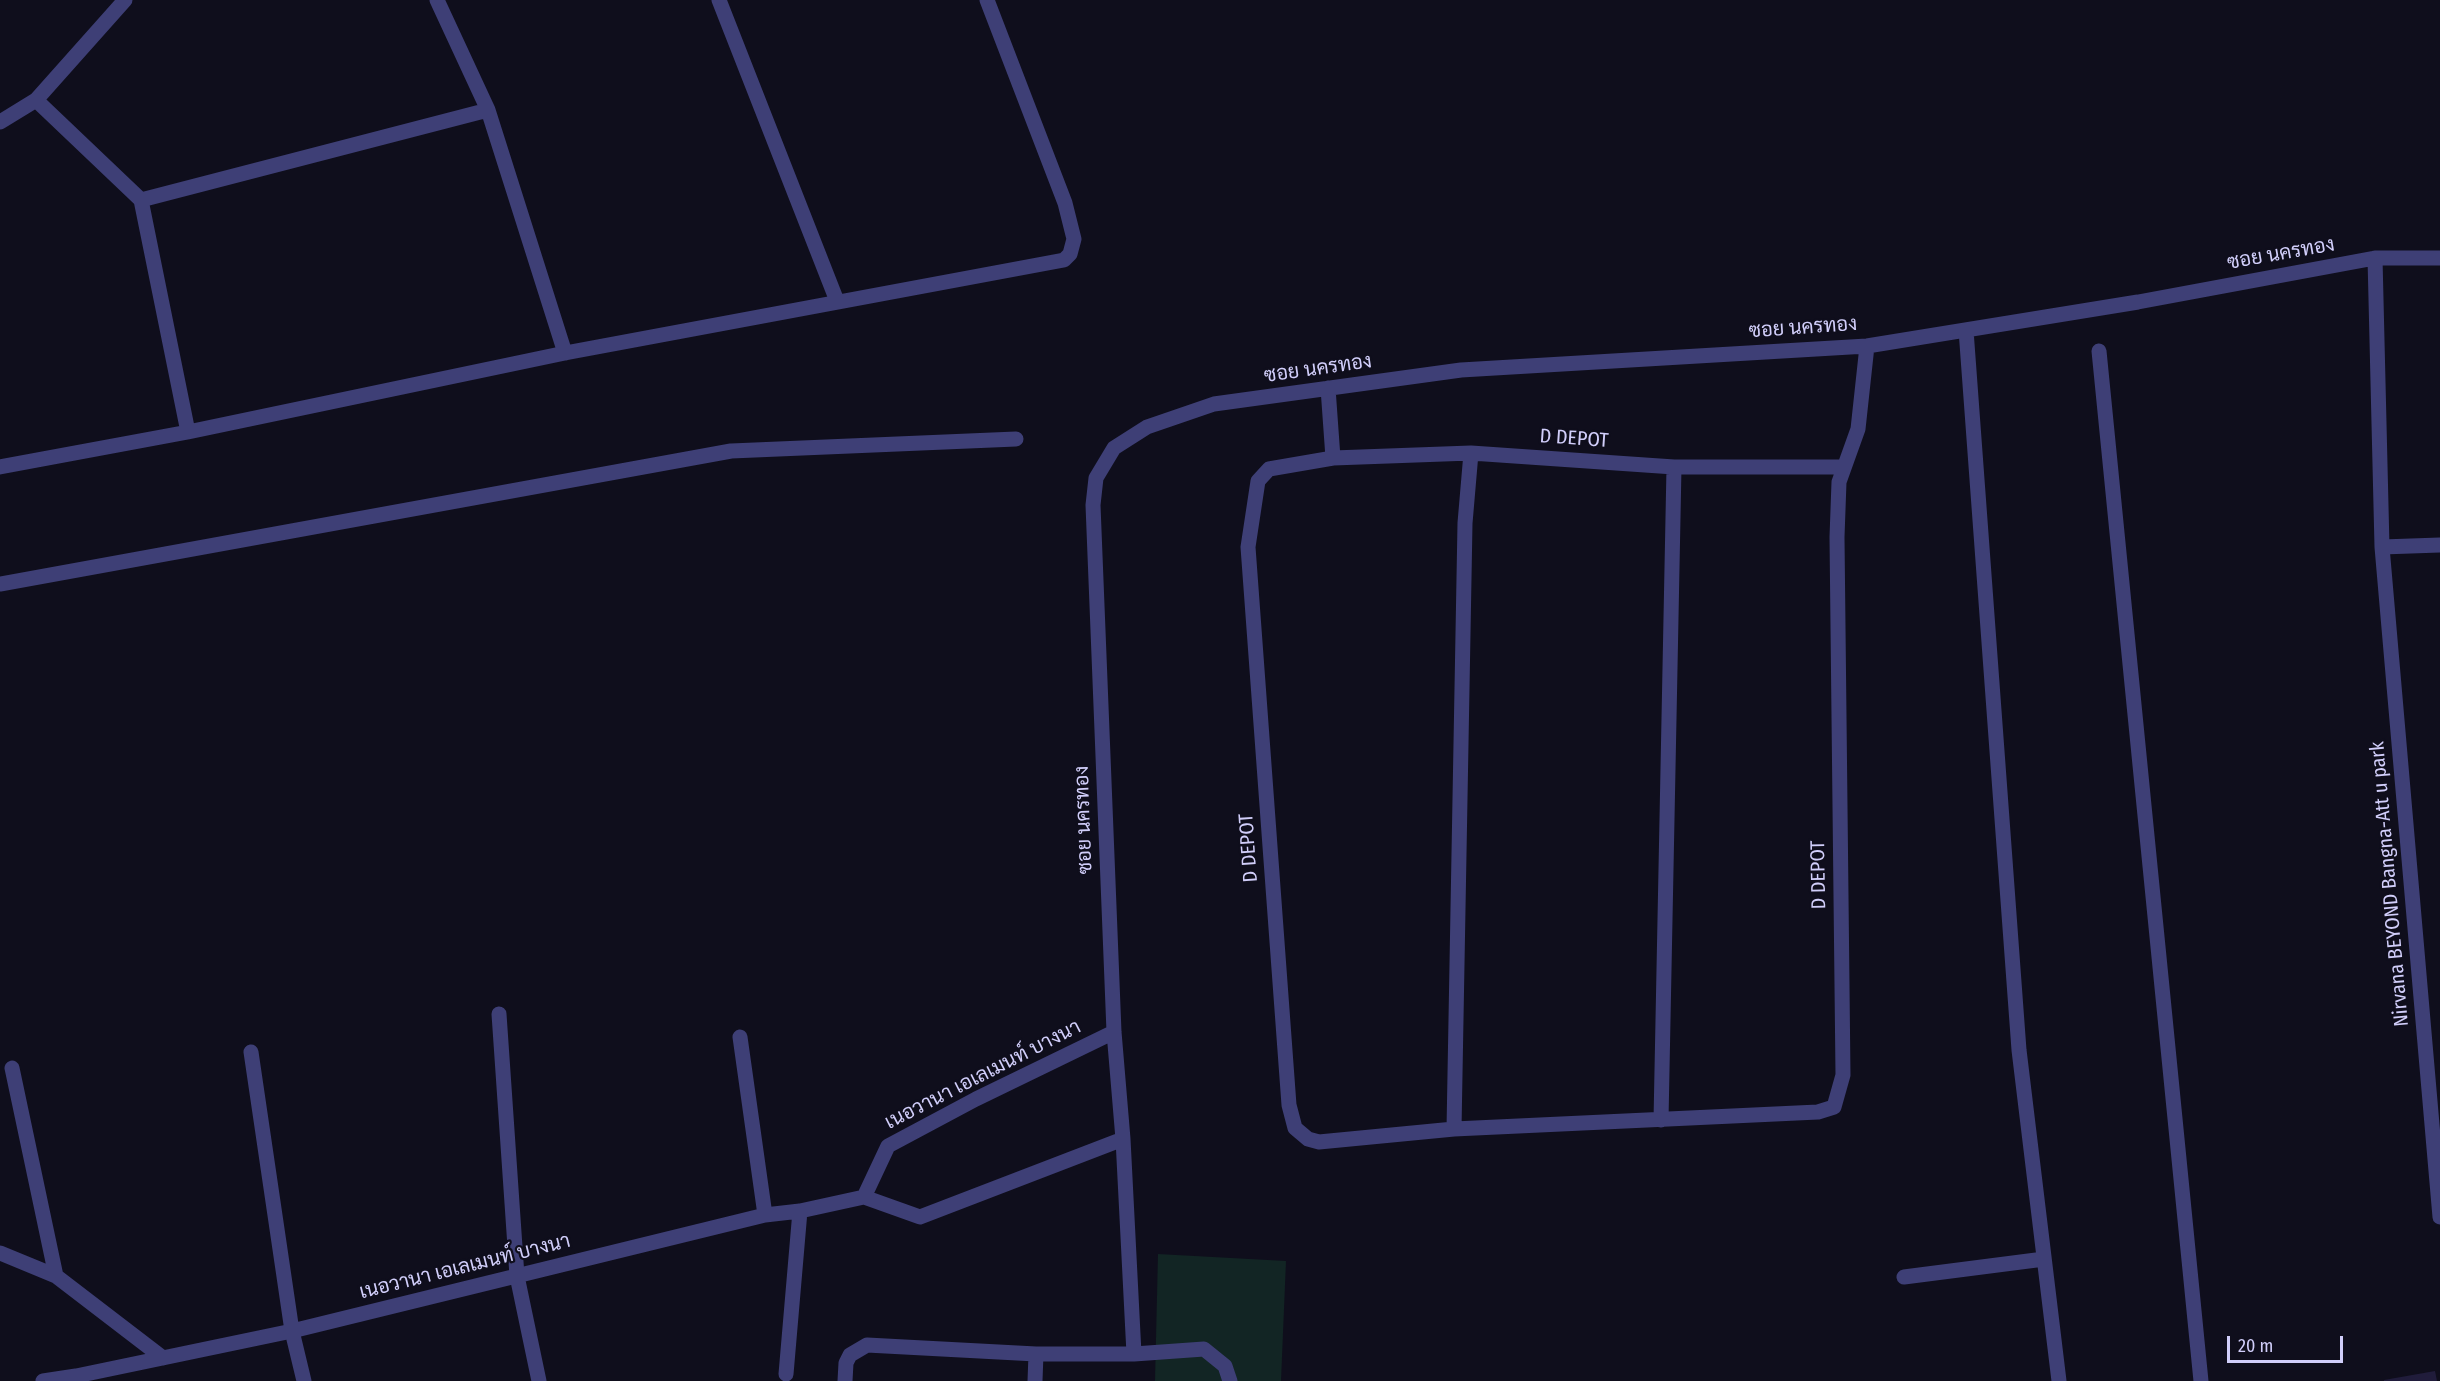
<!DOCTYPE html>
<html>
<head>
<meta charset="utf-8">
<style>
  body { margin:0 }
  #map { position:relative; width:2440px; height:1381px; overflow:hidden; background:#0f0e1c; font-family:"Fira Sans Condensed",sans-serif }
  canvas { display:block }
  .scale { position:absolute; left:2227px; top:1336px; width:116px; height:27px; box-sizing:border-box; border:3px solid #d1cefa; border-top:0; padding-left:8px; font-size:18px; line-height:21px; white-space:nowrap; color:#d1cefa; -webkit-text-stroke:4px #0f0e1c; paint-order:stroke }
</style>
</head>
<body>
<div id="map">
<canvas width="2440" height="1381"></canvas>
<div class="scale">20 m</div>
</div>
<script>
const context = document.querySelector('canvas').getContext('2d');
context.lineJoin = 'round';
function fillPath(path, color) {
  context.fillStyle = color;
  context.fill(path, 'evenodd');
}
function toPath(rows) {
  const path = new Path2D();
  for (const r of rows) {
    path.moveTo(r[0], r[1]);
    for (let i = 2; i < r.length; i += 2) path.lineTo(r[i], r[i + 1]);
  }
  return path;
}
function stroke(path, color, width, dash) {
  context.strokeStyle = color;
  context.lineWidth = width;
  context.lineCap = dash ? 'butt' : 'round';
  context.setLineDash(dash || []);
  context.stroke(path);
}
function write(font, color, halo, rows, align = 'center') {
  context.font = font + ' "Fira Sans Condensed",Sarabun,sans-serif';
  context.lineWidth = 4.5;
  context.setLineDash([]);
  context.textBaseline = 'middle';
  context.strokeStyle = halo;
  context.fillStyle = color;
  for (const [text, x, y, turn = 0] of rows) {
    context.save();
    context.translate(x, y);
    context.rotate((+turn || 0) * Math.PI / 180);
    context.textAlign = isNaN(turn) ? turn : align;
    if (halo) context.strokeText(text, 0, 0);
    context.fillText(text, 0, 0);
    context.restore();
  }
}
fillPath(toPath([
  [1158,1254,1286,1261,1281,1381,1155,1381]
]), '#122524');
fillPath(toPath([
  [2435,1371,2437,1381,2384,1381,2384,1380]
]), '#201c3b');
stroke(toPath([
  [437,0,488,110,565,353],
  [719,0,837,301],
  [36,100,141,200,188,432],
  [0,122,36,100,125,0],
  [141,200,488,110],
  [2375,258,2382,547],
  [1966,330,2019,1050,2059,1381],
  [2099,351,2201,1381],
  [1328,388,1333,458],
  [1471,453,1333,458,1269,469,1258,481,1248,547,1289,1105,1295,1128,1308,1139,1319,1142,1454,1129,1818,1112,1834,1107,1843,1075,1837,537,1839,482,1858,429,1867,346],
  [0,467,188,432,565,353,1064,260,1070,254,1074,239,1065,203,987,0],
  [0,584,731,451,1016,439],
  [499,1014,517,1276,539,1381],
  [740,1037,765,1215],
  [251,1052,292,1331,304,1381],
  [12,1068,56,1276],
  [1661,1120,1674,467,1844,467],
  [1454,1129,1465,523,1471,453,1674,467],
  [864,1197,888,1146,976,1099,1114,1032],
  [2440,1217,2382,547,2440,545],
  [0,1253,56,1276,163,1358],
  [1904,1277,2044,1259],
  [1134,1354,1123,1139,1114,1032,1093,505,1096,478,1114,448,1147,427,1214,404,1461,370,1867,346,2138,302,2375,258,2440,258],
  [786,1374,800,1211],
  [76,1376,292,1331,765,1215,800,1211,864,1197,920,1217,1123,1139],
  [43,1381,76,1376,77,1381],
  [845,1381,846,1363,850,1355,867,1345,1036,1354,1134,1354,1204,1349,1225,1366,1230,1381],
  [1035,1381,1036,1354]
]), '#3e3f76', 15);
write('20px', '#d1cefa', '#0f0e1c', [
  ["ซอย นครทอง",2281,254,-10],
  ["ซอย นครทอง",1803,328,-4],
  ["ซอย นครทอง",1318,369,-8],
  ["D DEPOT",1574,439,4],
  ["ซอย นครทอง",1084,820,-92],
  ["D DEPOT",1249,848,-94],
  ["D DEPOT",1819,875,-91],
  ["Nirvana BEYOND Bangna-Att u park",2390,884,-95],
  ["เนอวานา เอเลเมนท์ บางนา",983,1075,-27],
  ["เนอวานา เอเลเมนท์ บางนา",465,1267,-14]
]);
</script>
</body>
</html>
